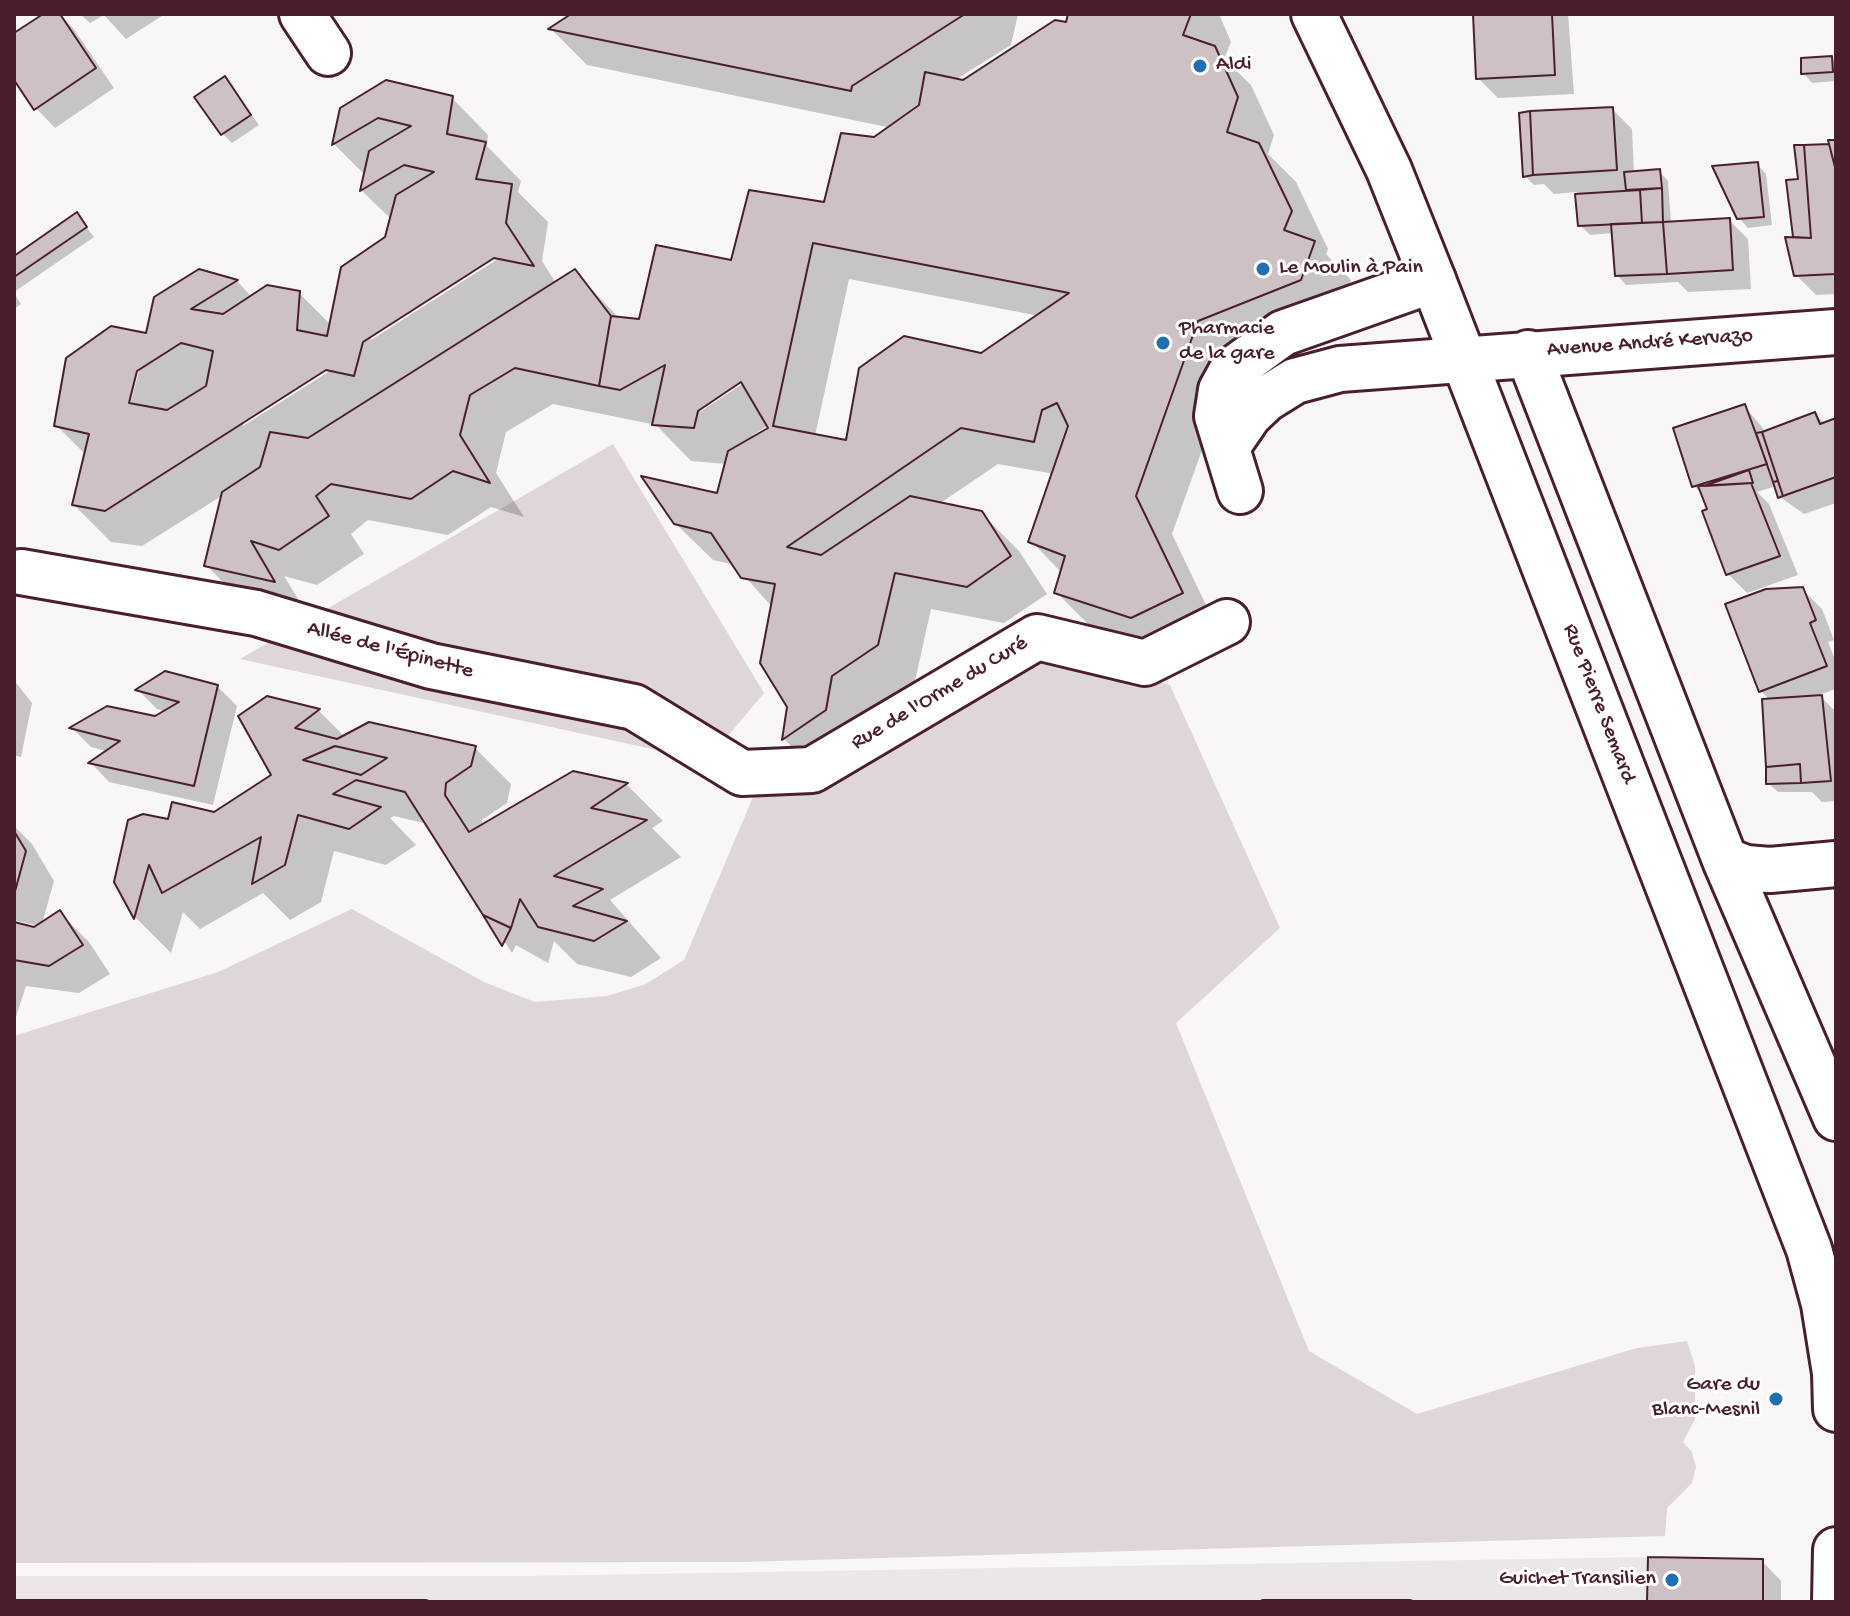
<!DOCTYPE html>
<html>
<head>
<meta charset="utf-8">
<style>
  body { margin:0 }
  #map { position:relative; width:1850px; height:1616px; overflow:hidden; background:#f8f6f7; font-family:"Gochi Hand",sans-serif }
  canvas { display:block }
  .frame { position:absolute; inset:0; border:16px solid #4a1f2b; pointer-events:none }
</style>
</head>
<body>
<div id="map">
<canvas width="1850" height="1616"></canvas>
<div class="frame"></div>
</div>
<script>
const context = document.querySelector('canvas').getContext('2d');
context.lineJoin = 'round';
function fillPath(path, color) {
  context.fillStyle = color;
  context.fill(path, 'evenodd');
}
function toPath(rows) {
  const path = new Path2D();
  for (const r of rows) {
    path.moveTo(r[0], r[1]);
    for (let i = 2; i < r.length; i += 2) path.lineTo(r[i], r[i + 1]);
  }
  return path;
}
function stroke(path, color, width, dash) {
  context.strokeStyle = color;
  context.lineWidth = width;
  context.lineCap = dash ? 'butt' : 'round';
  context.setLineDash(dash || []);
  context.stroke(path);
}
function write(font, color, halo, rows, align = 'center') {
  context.font = font + ' "Gochi Hand",sans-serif';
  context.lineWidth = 6;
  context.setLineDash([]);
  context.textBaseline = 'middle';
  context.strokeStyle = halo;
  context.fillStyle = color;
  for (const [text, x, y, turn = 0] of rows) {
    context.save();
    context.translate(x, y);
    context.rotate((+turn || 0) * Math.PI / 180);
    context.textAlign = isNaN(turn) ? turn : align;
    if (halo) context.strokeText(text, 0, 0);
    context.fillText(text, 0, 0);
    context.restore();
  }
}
fillPath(toPath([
  [1648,1557,1709,1559,1763,1602,14,1602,14,1576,526,1576]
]), '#ebe6e8');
fillPath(toPath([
  [613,444,764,693,707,761,240,659],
  [1058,654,1170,685,1280,928,1176,1023,1309,1351,1417,1414,1637,1348,1687,1341,1695,1366,1695,1419,1683,1442,1692,1452,1696,1467,1692,1483,1667,1508,1665,1536,740,1562,14,1563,14,1036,218,972,352,909,484,982,535,1002,607,996,646,984,684,960,753,797,826,771,1008,663]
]), '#ded6d9');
fillPath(toPath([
  [46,14,59,14,73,28,114,88,55,128,36,108,14,76,14,36],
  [80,14,165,14,126,39,104,15,90,23],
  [574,14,1018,14,1011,45,955,80,963,82,1067,25,1071,14,1219,14,1231,42,1224,59,1251,85,1274,135,1268,154,1296,182,1328,249,1326,254,1351,280,1338,317,1235,358,1172,534,1218,630,1168,653,1093,629,1056,592,1062,573,1031,541,1054,474,998,464,939,504,981,513,1019,551,1047,594,1004,623,931,609,915,681,868,713,820,775,784,739,789,706,772,607,735,565,713,560,675,523,718,495,727,464,691,461,656,425,553,404,506,432,496,473,524,517,491,507,448,535,368,520,351,534,364,554,317,585,284,576,309,617,243,602,206,565,223,495,142,546,111,542,74,505,86,455,56,425,148,335,199,272,237,281,252,297,299,293,331,325,387,238,392,220,362,191,365,175,334,144,341,109,452,98,488,135,487,146,521,181,518,192,548,222,542,261,556,283,574,271,620,319,641,322,825,205,874,139,921,107,922,101,887,127,587,65,551,29],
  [501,251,504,255,371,340,371,335],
  [849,279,1039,316,848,442,815,436],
  [334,363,336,367,243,426,243,421],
  [135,371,139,371,128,413,124,412],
  [749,375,751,378,700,412,700,408],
  [769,425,771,429,754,438,753,435],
  [1475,14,1568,14,1574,94,1498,98,1478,78],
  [1831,58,1836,63,1836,81,1812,83,1803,73],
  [225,78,259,125,232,143,223,134],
  [1612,109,1632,129,1634,173,1659,171,1668,181,1671,223,1729,220,1748,239,1751,289,1688,292,1678,282,1626,285,1617,275,1613,233,1590,235,1580,225,1577,192,1554,194,1544,184,1534,185,1525,176],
  [1836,144,1836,294,1816,295,1796,275,1800,180],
  [1757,164,1766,174,1772,225,1748,228,1739,218],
  [77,215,94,237,14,292,14,259],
  [14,293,21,304,14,309],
  [1744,406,1767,433,1815,414,1825,424,1836,420,1836,503,1804,514,1780,497,1776,486,1757,492,1769,504,1798,575,1747,593,1728,574,1704,496,1694,486],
  [1802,589,1822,609,1834,640,1828,642,1836,662,1836,689,1819,695,1836,712,1836,801,1822,802,1812,792,1778,792,1768,783,1770,700,1761,691],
  [14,680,32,703,21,757,14,755],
  [217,686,237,706,213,805,109,782,91,763,109,752,91,747,72,728,155,718,167,712,157,709,138,690],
  [267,699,319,711,345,737,475,748,511,784,507,803,482,820,482,828,574,773,627,785,663,821,652,828,681,857,610,900,661,958,631,977,577,964,554,941,548,963,516,945,512,953,428,824,394,816,390,818,416,845,386,865,334,851,321,902,290,920,263,893,200,929,183,912,171,953,136,918,116,882,169,821,214,814,274,775],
  [14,826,32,844,54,881,42,924,60,913,89,942,110,974,79,993,26,986,14,1023,14,925,34,929,39,926,14,920],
  [1762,1561,1781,1581,1781,1602,1649,1602]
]), '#0003');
const building = toPath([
  [43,14,60,14,96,68,34,110,14,80,14,33,43,14],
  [571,14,965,14,852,86,851,91,548,29,571,14],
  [1068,14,1191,14,1183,35,1215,46,1238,97,1227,132,1259,143,1292,211,1284,230,1315,241,1301,280,1198,321,1136,496,1183,593,1131,618,1054,593,1065,556,1028,542,1068,426,1057,403,1042,410,1034,442,961,428,787,547,821,555,910,496,982,511,1011,556,967,587,895,573,878,645,832,676,826,710,782,740,787,707,760,663,775,584,741,578,711,533,674,524,641,476,717,493,728,451,768,428,741,382,698,411,694,428,652,425,665,365,620,390,599,386,611,316,639,319,656,245,731,260,749,190,824,202,841,133,874,137,919,105,925,72,963,80,1055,20,1066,22,1068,14],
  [813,243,1069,293,981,353,904,336,859,368,846,440,773,426,813,243],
  [1473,14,1552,14,1555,75,1476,79,1473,14],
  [1832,56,1833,72,1801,74,1801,58,1832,56],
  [225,76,251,115,221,135,194,97,225,76],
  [386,80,453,96,447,134,486,142,476,179,512,184,506,223,534,266,494,258,363,342,354,376,326,370,105,511,72,505,89,434,54,426,66,358,111,326,146,333,154,297,199,269,238,280,191,309,223,314,267,285,300,291,297,330,327,336,341,267,385,237,396,195,434,172,404,165,360,191,369,151,411,126,378,118,332,145,340,108,386,80],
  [181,343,213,351,206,386,167,410,129,403,137,371,181,343],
  [1613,107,1617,170,1533,175,1530,111,1613,107],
  [1530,111,1533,175,1523,177,1519,113,1530,111],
  [1828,140,1836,140,1836,171,1829,144,1828,140],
  [1829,144,1836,171,1836,274,1794,276,1785,237,1811,238,1804,145,1829,144],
  [1794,145,1804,145,1811,238,1793,237,1786,180,1798,179,1794,145],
  [1758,162,1764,217,1737,219,1712,166,1758,162],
  [1660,169,1662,188,1626,190,1624,172,1660,169],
  [1662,188,1663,222,1642,223,1640,190,1662,188],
  [1640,190,1642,223,1578,226,1575,194,1640,190],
  [77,212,87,227,14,277,14,256,77,212],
  [1730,218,1733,270,1667,274,1663,222,1730,218],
  [1663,222,1667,274,1615,276,1611,224,1663,222],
  [575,269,611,316,599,386,515,368,470,395,460,435,490,483,453,471,411,499,331,484,316,496,329,516,279,550,251,541,275,582,204,566,222,492,260,467,270,432,308,438,575,269],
  [1745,404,1767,464,1692,487,1673,428,1745,404],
  [1815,412,1820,424,1836,418,1836,477,1783,496,1762,432,1815,412],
  [1762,432,1778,481,1773,482,1756,433,1762,432],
  [1749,470,1753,483,1704,486,1749,470],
  [1778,481,1783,496,1778,498,1773,482,1778,481],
  [1751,483,1780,556,1726,575,1702,511,1707,509,1698,486,1751,483],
  [1803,587,1816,620,1810,623,1827,666,1759,692,1725,604,1766,589,1803,587],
  [165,671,218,685,194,786,88,763,120,741,69,728,107,706,155,716,179,702,135,690,165,671],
  [1822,695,1831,781,1801,783,1800,764,1766,767,1762,699,1822,695],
  [267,696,320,709,295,728,337,739,369,722,476,746,471,766,446,783,445,795,469,832,573,771,628,783,591,808,647,820,554,876,603,889,573,906,627,921,594,941,538,927,520,899,511,928,483,915,405,792,356,780,333,794,381,807,349,829,298,815,285,865,252,884,261,837,162,893,149,865,134,919,114,882,128,820,143,814,168,819,172,802,214,812,271,775,238,716,267,696],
  [335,746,387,758,361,775,303,760,335,746],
  [1800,764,1801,783,1766,784,1766,767,1800,764],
  [14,831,26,851,14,895,14,831],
  [60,910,83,945,49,966,14,960,14,922,34,927,60,910],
  [483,915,511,928,502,946,483,915],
  [1648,1557,1763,1559,1763,1602,1647,1602,1648,1557]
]);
fillPath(building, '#cdc1c4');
stroke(building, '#4a1f2b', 2);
const minor = toPath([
  [302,14,328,53],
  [1528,353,1725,860,1836,1118],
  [1227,447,1249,415,1266,399,1295,381,1340,369,1836,332],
  [1240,491,1217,416,1221,390,1232,370,1283,333,1433,280],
  [21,572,256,613,431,666,634,707,742,773,812,770,1037,637,1145,663,1227,622],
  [1725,860,1746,868,1770,870,1836,864]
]);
const major = toPath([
  [1314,14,1389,170,1433,280,1809,1249,1824,1304,1835,1373,1836,1409],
  [1835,1602,1836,1550]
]);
stroke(minor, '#4a1f2b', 50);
stroke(major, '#4a1f2b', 50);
stroke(minor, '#fff', 44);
stroke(major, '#fff', 44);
stroke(toPath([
  [14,1602,426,1602],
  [1263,1602,1410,1602]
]), '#4a1f2b', 6);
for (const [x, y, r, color] of [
  [1200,66,8,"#1f6fb2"],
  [1263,269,8,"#1f6fb2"],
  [1163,343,8,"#1f6fb2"],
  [1776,1399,8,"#1f6fb2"],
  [1672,1580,8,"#1f6fb2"]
]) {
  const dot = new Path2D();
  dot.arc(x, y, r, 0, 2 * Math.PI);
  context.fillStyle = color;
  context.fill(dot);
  stroke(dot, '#fff', 3);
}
write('22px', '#4a1f2b', '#fff', [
  ["Aldi",1216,66],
  ["Le Moulin à Pain",1279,269],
  ["Pharmacie",1179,330],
  ["de la gare",1179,355],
  ["Gare du",1760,1386,"right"],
  ["Blanc-Mesnil",1760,1411,"right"],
  ["Guichet Transilien",1656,1580,"right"]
], 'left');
write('22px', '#4a1f2b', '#fff', [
  ["Avenue André Kervazo",1650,344,-4],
  ["Allée de l'Épinette",390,651,15],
  ["Rue de l'Orme du Curé",940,694,-31],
  ["Rue Pierre Semard",1598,704,69]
]);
</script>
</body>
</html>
